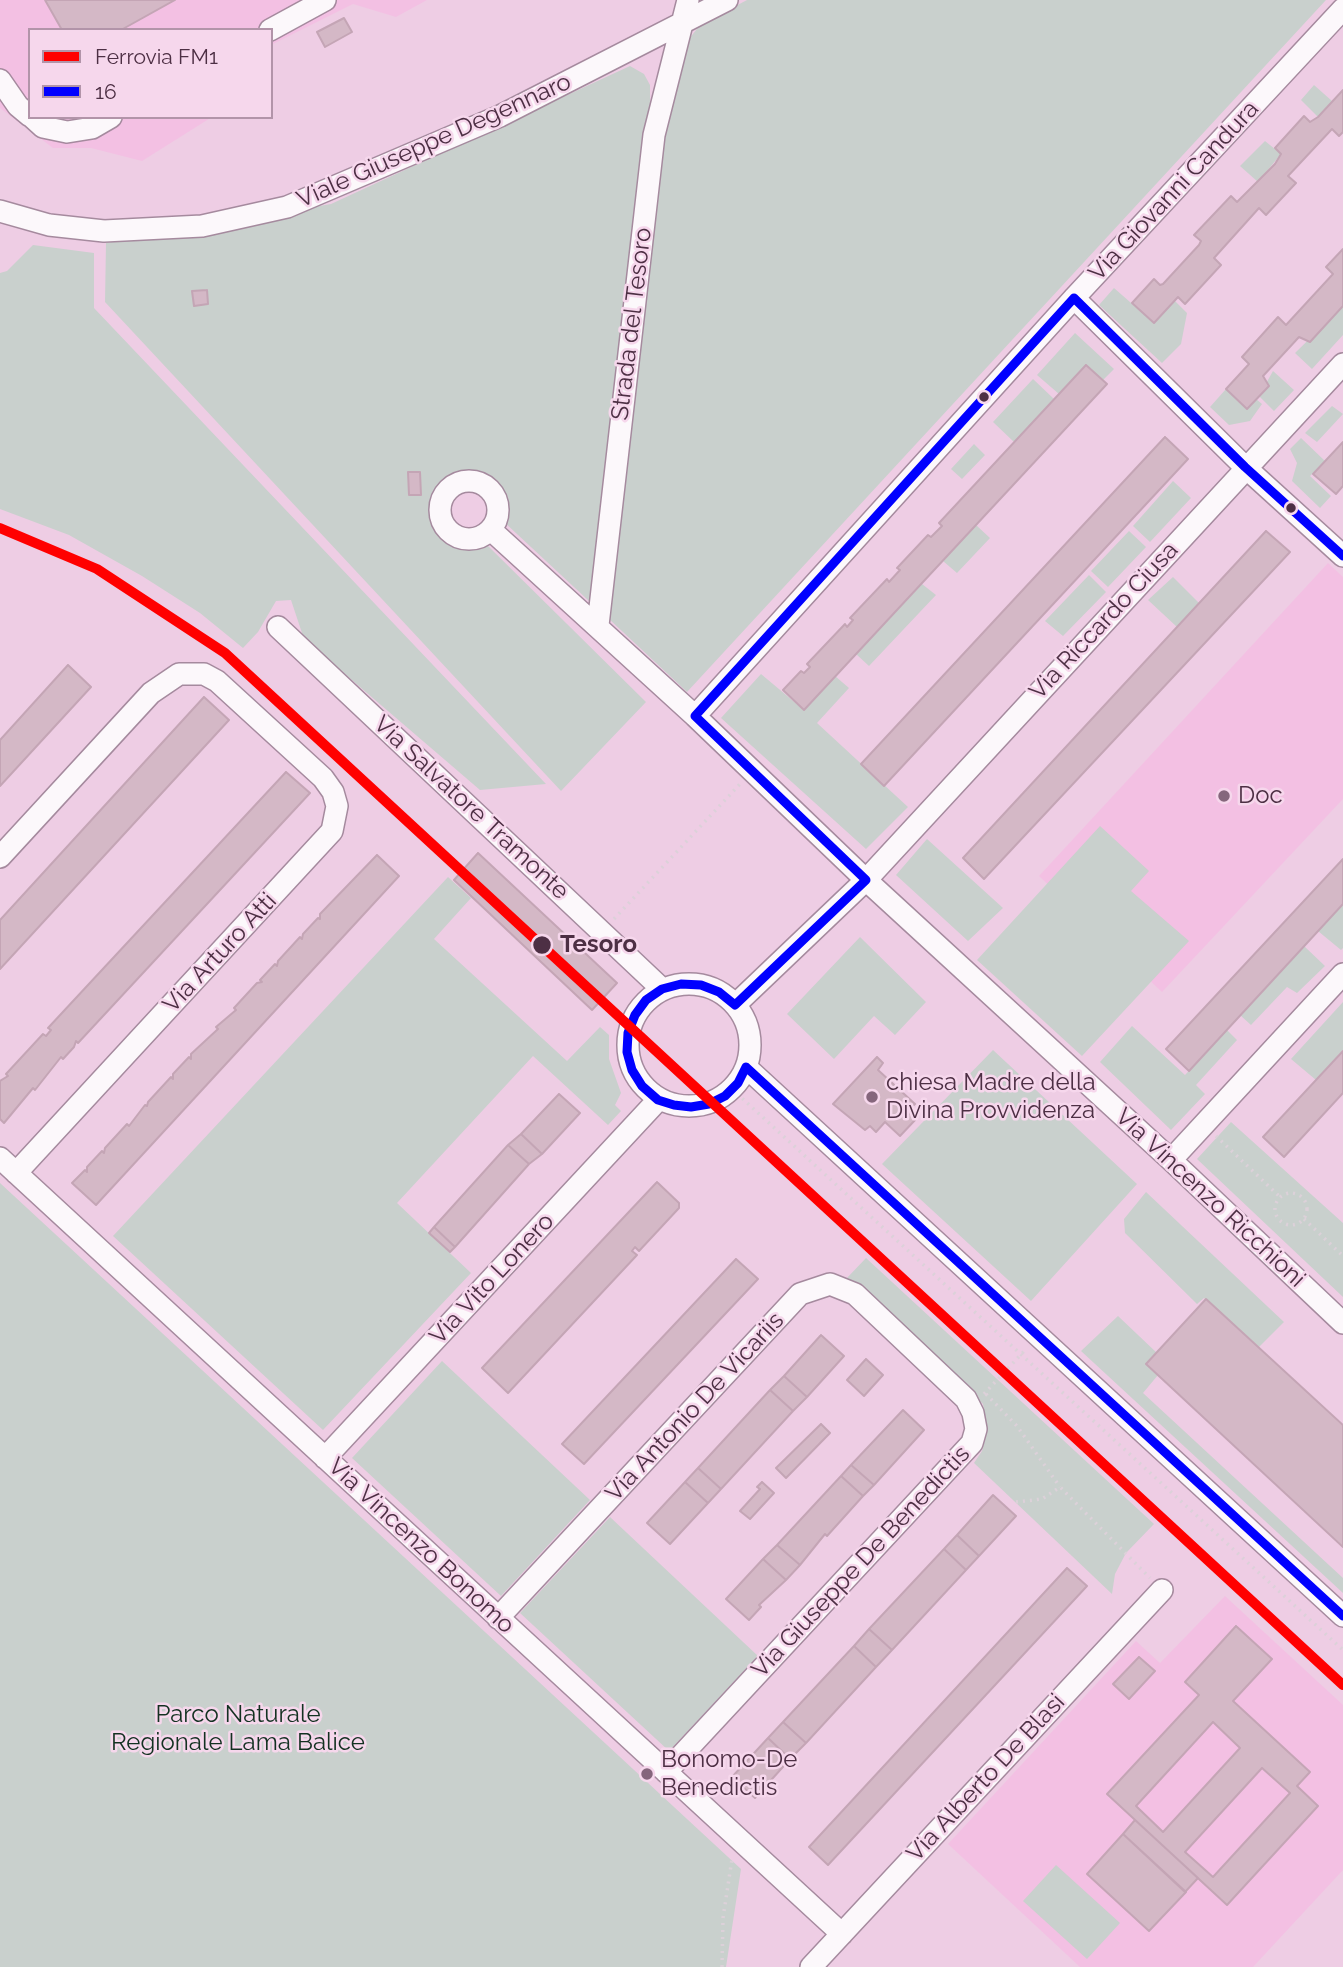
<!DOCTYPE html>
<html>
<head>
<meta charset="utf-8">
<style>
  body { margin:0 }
  #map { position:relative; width:1343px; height:1967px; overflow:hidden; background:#eecde4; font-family:Raleway,sans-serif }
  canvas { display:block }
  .legend { position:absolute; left:28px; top:28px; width:245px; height:91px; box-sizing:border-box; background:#f6d7ec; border:2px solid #b294a9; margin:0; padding:9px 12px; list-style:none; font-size:21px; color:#4d2f44 }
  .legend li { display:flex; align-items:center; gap:14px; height:35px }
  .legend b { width:35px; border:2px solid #b294a9 }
</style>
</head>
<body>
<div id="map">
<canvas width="1343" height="1967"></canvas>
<ul class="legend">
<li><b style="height:9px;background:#f00"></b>Ferrovia FM1</li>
<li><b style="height:9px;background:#00f"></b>16</li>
</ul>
</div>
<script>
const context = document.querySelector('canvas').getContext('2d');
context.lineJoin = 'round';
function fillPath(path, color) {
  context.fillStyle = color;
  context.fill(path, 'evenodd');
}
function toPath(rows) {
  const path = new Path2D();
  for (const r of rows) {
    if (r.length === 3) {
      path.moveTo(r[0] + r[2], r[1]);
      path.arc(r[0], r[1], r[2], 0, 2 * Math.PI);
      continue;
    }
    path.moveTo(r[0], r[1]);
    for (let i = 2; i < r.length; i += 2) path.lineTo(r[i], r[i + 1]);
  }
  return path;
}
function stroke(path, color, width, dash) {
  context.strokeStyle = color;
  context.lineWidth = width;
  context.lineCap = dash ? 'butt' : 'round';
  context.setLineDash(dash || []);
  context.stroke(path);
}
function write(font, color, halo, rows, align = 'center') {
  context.font = font + ' Raleway,sans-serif';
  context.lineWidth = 5;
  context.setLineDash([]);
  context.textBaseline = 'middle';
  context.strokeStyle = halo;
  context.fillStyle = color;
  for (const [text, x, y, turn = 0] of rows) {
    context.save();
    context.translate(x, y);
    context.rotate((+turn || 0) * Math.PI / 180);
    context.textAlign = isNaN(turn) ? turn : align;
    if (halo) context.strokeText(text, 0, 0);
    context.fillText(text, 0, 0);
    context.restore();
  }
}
fillPath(toPath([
  [0,0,427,0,396,17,353,4,271,45,271,30,30,30,30,117,212,117,142,161,91,148,53,148,0,108],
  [1328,563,1343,577,1343,799,1162,992,1039,876],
  [1225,1596,1343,1705,1343,1870,1253,1967,1080,1967,948,1844,1136,1641,1160,1663]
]), '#f3c0e3');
fillPath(toPath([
  [747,0,1326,0,687,692,608,618,658,160,689,39,700,25],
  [630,66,644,74,650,85,650,109,593,599,589,601,503,521,505,498,492,479,474,470,454,472,441,482,430,502,433,527,455,548,486,544,646,702,561,791,105,302,106,243,331,204],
  [1314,85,1332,101,1318,117,1301,100],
  [1265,141,1281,154,1258,182,1240,166],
  [33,245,94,253,94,308,546,784,480,790,304,639,291,600,276,601,258,632,243,648,200,613,142,576,69,535,0,509,0,273,7,271],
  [1114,288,1154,323,1174,300,1187,313,1181,344,1162,363,1099,305],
  [1343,306,1343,335,1312,369,1295,353],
  [1075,333,1114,369,1103,380,1086,365,1059,394,1037,375],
  [1273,371,1294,390,1274,411,1259,396],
  [1033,379,1054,399,1014,442,993,422],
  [1226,389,1256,399,1262,404,1250,421,1229,425,1210,407],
  [1332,406,1343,414,1317,442,1305,433],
  [1301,438,1325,461,1310,476,1331,496,1320,508,1292,481,1297,463,1290,449],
  [974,444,985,455,962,479,951,469],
  [1173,481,1191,498,1150,542,1133,526],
  [976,525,990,538,957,573,943,561],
  [1129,531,1146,547,1108,587,1091,571],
  [1089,575,1106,592,1063,636,1045,621],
  [1173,577,1199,603,1177,627,1148,600],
  [922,584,936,595,869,666,856,654],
  [761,674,804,710,835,676,849,688,817,723,908,807,866,849,721,718],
  [1100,826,1149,871,1131,891,1189,941,1082,1056,977,960],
  [927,839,1003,908,968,941,896,875],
  [448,877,471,898,434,939,567,1061,600,1027,609,1035,609,1059,621,1093,615,1105,621,1111,608,1125,533,1056,397,1203,471,1273,323,1430,113,1236],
  [1343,904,1343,948,1341,950,1318,931],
  [860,937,926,1002,895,1035,874,1016,834,1059,787,1014],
  [1304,946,1325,966,1297,993,1287,987,1251,1025,1240,1015],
  [1343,1002,1343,1050,1316,1080,1291,1059],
  [1132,1026,1185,1075,1227,1030,1237,1040,1196,1085,1205,1094,1171,1130,1100,1062],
  [993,1050,1137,1184,1031,1301,882,1164],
  [1231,1122,1343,1223,1343,1297,1197,1159],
  [0,1183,741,1869,726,1967,0,1967],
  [1146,1192,1284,1322,1259,1347,1204,1298,1197,1304,1125,1233,1124,1219],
  [866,1258,1154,1524,1126,1553,1115,1574,1112,1594,974,1463,982,1451,987,1431,983,1404,856,1283,846,1279],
  [1118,1316,1157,1353,1146,1364,1158,1375,1143,1393,1343,1578,1343,1593,1081,1351],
  [442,1361,590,1500,501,1596,352,1458],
  [610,1517,758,1656,669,1751,520,1613],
  [1056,1865,1120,1923,1087,1959,1023,1901]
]), '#c9d0cd');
const building = toPath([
  [45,0,175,0,121,30,62,30,45,0],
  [344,18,352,32,325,47,317,32,344,18],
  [1343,90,1343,132,1339,136,1332,129,1288,176,1296,183,1266,215,1259,208,1214,258,1221,265,1185,304,1178,297,1154,323,1132,303,1154,279,1160,285,1163,284,1199,245,1201,241,1194,235,1231,196,1237,202,1275,164,1281,154,1275,148,1304,116,1310,122,1318,117,1343,90],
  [1343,249,1343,306,1310,342,1299,337,1263,376,1269,386,1247,409,1226,389,1249,364,1242,357,1278,317,1286,325,1333,274,1326,267,1343,249],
  [207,290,208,304,194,306,192,291,207,290],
  [1086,365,1107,384,804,710,783,690,801,671,804,673,810,667,807,664,845,624,847,627,853,620,850,618,887,579,889,582,900,570,897,568,928,535,931,537,942,526,939,523,1086,365],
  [1165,437,1188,459,884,786,861,764,1165,437],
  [1343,442,1343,486,1336,494,1313,474,1343,442],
  [408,472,420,472,421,495,409,495,408,472],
  [1266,531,1290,552,984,879,963,858,1266,531],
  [68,665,91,687,0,786,0,740,68,665],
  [204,697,229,720,0,969,0,920,204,697],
  [286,772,310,793,78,1043,76,1041,74,1047,63,1059,61,1057,35,1090,33,1088,4,1123,0,1119,0,1081,8,1076,6,1074,43,1034,46,1036,51,1030,48,1028,286,772],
  [478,853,617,983,592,1010,454,880,478,853],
  [377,855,399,876,96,1205,72,1183,85,1170,87,1172,87,1167,102,1151,104,1153,105,1148,127,1124,129,1126,145,1105,147,1106,148,1102,171,1077,173,1079,173,1074,189,1057,191,1059,191,1054,218,1029,216,1027,236,1010,234,1008,257,983,262,982,260,980,275,964,277,966,278,961,300,937,302,939,303,934,318,918,320,919,320,914,377,855],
  [1343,859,1343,904,1189,1071,1166,1049,1343,859],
  [1343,1051,1343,1093,1284,1157,1263,1137,1343,1051],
  [877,1057,883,1063,878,1070,915,1104,907,1111,916,1119,900,1136,885,1122,876,1132,870,1126,865,1130,833,1104,877,1057],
  [559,1094,580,1113,542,1154,521,1134,559,1094],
  [521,1134,542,1154,529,1164,508,1145,521,1134],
  [508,1145,529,1164,455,1247,434,1227,508,1145],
  [657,1182,679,1203,679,1208,639,1251,635,1247,632,1251,637,1255,508,1393,482,1368,657,1182],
  [434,1227,455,1247,450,1252,429,1233,434,1227],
  [736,1259,758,1279,584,1464,562,1444,736,1259],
  [1206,1299,1343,1425,1343,1547,1146,1364,1206,1299],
  [821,1335,844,1356,807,1397,784,1376,821,1335],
  [866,1359,883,1375,864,1396,847,1380,866,1359],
  [784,1376,807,1397,793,1411,770,1390,784,1376],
  [770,1390,793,1411,721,1489,698,1468,770,1390],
  [903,1410,924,1430,874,1485,851,1465,903,1410],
  [821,1424,830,1433,786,1478,776,1468,821,1424],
  [851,1465,874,1485,863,1496,841,1476,851,1465],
  [698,1468,721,1489,708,1503,685,1482,698,1468],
  [841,1476,863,1496,827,1536,825,1534,800,1565,777,1545,841,1476],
  [685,1482,708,1503,670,1544,647,1523,685,1482],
  [762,1482,774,1493,750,1519,740,1511,760,1489,757,1487,762,1482],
  [993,1495,1016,1516,979,1556,957,1535,993,1495],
  [957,1535,979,1556,966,1570,944,1549,957,1535],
  [777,1545,800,1565,786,1580,763,1559,777,1545],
  [944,1549,966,1570,892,1650,869,1629,944,1549],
  [763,1559,786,1580,759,1605,761,1607,749,1620,726,1599,763,1559],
  [1067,1568,1087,1586,828,1865,809,1847,1067,1568],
  [1236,1626,1272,1659,1233,1701,1310,1772,1297,1786,1318,1806,1227,1905,1107,1794,1199,1695,1185,1682,1236,1626],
  [1213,1722,1240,1748,1163,1832,1136,1806,1213,1722],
  [1262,1768,1290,1793,1213,1877,1185,1852,1262,1768],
  [869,1629,892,1650,876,1667,854,1646,869,1629],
  [854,1646,876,1667,806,1743,783,1722,854,1646],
  [1139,1657,1155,1671,1129,1699,1113,1684,1139,1657],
  [783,1722,806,1743,790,1759,768,1738,783,1722],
  [768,1738,790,1759,755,1798,732,1777,768,1738],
  [1135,1820,1198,1878,1185,1892,1123,1834,1135,1820],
  [1123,1834,1186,1892,1149,1931,1087,1874,1123,1834]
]);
fillPath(building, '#d4b8c6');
stroke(building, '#c4a5b5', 2);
const minor = toPath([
  [270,30,325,0],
  [0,80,18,106,30,116],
  [32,117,43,127,67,132,92,128,111,117],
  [0,211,49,225,104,231,202,226,287,207,500,116,727,0],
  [1074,298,1245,467,1343,556],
  [469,510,29],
  [491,530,695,716,866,880,1171,1160,1343,1323],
  [598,625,654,135,688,0],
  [278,627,662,989],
  [695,716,1074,298,1343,9],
  [0,857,151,693,179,674,204,674,217,681,323,778,333,792,337,806,332,831,16,1173],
  [689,1045,61],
  [735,1005,866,880,1343,364],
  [746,1067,1343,1616],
  [0,1158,842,1934],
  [1171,1160,1343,974],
  [325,1458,658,1100],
  [498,1618,800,1294,830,1284,855,1294,966,1399,973,1413,976,1429,972,1443,666,1772],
  [811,1967,1162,1590]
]);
stroke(minor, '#a58a9e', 24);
stroke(toPath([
  [614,919,740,784],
  [732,1089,1343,1650],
  [1216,1136,1280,1197],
  [1291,1209,16],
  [1304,1219,1343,1256],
  [984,1394,1027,1348],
  [986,1394,1017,1426,1060,1487],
  [1016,1502,1042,1499,1060,1487,1150,1578],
  [722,1967,723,1918,732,1859]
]), '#dcd1d9', 3.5, [2, 5]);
stroke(minor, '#fcf8fb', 21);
stroke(toPath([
  [1343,556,1245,467,1074,298,695,716,866,880,735,1005,719,992,701,985,681,984,662,989,646,1000,635,1015,628,1033,627,1052,632,1070,642,1086,658,1100,674,1105,691,1107,709,1104,725,1096,738,1083,746,1067,1343,1616]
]), '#00f', 9);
stroke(toPath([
  [0,528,97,569,225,653,1343,1685]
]), '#f00', 10);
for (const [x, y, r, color] of [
  [984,397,6,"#4d2f44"],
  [1291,508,6,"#4d2f44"],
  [1224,796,7,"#85667c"],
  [542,945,10,"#4d2f44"],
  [872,1097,7,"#85667c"],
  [647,1774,7,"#85667c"]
]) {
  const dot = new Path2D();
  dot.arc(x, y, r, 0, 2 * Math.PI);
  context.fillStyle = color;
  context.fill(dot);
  stroke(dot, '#f6d7ec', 2.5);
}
write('24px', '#4d2f44', '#f6d7ec', [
  ["Viale Giuseppe Degennaro",434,141,-24],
  ["Via Giovanni Candura",1174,191,-47],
  ["Strada del Tesoro",632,324,-83],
  ["Via Riccardo Ciusa",1104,621,-47],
  ["Via Salvatore Tramonte",471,808,43],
  ["Via Arturo Atti",220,953,-47],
  ["Via Vincenzo Ricchioni",1210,1198,43],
  ["Via Vito Lonero",492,1279,-47],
  ["Via Antonio De Vicariis",695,1407,-47],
  ["Via Vincenzo Bonomo",421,1546,43],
  ["Via Giuseppe De Benedictis",861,1562,-47],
  ["Via Alberto De Blasi",986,1778,-47]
]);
write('24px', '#4d2f44', '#f6d7ec', [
  ["Doc",1238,796],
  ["chiesa Madre della",886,1083],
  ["Divina Provvidenza",886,1111],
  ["Bonomo-De",661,1760],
  ["Benedictis",661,1788]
], 'left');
write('bold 24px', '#4d2f44', '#f6d7ec', [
  ["Tesoro",560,945]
], 'left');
write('24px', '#133121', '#f6d7ec', [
  ["Parco Naturale",238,1715],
  ["Regionale Lama Balice",238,1743]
]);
</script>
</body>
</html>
